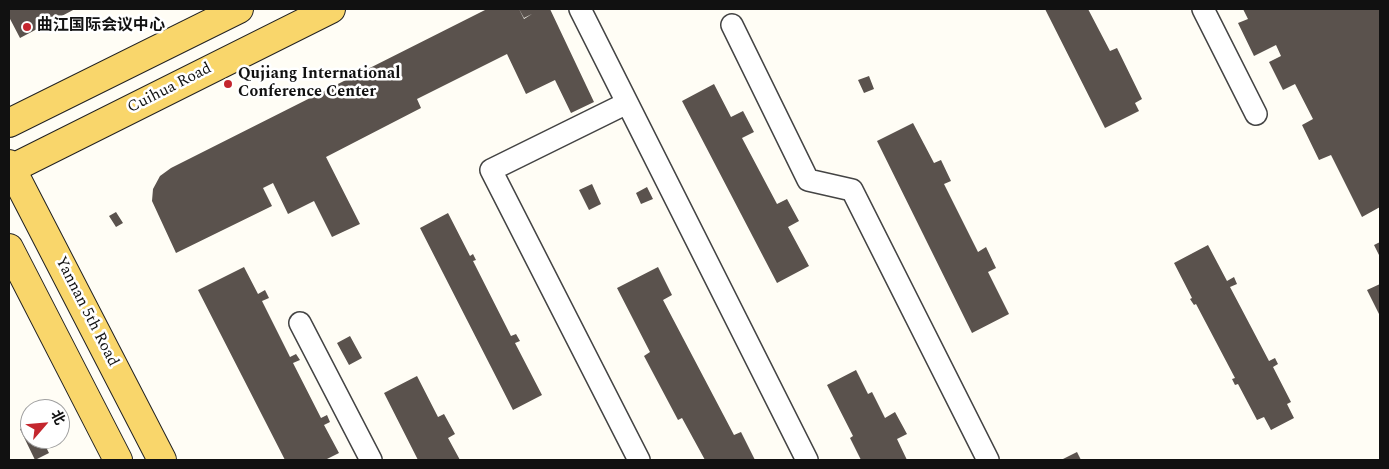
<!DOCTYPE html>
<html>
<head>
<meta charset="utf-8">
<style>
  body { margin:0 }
  #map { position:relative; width:1389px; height:469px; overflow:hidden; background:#fffdf5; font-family:Spectral,"Noto Sans SC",serif }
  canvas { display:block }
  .frame { position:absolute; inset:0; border:10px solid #111; pointer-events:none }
  .north { position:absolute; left:20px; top:399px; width:50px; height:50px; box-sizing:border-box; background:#fff; border:1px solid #a0a0a0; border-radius:50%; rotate:63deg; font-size:14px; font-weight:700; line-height:20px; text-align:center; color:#111 }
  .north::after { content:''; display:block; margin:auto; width:18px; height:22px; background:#c4262e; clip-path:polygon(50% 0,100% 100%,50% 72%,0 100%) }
</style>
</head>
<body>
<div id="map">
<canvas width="1389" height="469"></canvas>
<div class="frame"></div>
<div class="north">北</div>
</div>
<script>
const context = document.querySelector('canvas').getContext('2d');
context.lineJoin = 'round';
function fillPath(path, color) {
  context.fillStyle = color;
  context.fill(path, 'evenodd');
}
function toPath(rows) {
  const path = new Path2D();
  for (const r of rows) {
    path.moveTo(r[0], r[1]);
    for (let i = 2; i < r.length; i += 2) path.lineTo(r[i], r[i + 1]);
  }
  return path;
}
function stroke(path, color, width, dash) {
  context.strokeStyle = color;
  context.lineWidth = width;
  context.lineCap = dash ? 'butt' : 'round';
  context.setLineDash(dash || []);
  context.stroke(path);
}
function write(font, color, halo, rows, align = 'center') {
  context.font = font + ' Spectral,"Noto Sans SC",serif';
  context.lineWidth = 5;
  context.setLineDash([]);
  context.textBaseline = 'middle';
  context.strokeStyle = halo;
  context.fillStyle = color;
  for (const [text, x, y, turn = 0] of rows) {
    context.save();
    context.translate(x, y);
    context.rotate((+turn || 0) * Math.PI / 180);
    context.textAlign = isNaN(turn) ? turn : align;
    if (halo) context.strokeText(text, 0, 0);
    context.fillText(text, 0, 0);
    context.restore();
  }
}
fillPath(toPath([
  [9,9,75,9,20,38,9,17],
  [487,9,519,9,524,19,532,14,524,18,519,9,550,9,594,102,571,113,555,80,526,94,507,54,417,99,421,108,326,157,360,224,332,237,314,201,288,214,273,183,263,188,272,206,176,253,152,201,153,189,160,176,171,168],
  [1045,9,1088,9,1110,51,1117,48,1142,99,1135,103,1139,111,1105,128],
  [1243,9,1380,9,1380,207,1362,217,1331,155,1319,160,1302,125,1313,119,1295,84,1283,90,1269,62,1281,56,1276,45,1254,56,1238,23,1248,19],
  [869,76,874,89,864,93,858,80],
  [714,84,731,117,743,111,754,132,742,138,777,204,787,199,799,221,788,227,809,266,777,283,682,101],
  [913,123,934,163,941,160,951,181,944,184,978,252,986,247,996,268,988,272,1009,314,972,333,877,141],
  [592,184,601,204,589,210,579,190],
  [647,187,653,199,641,204,636,193],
  [116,212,123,223,116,227,109,216],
  [448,213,470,256,473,254,476,260,473,261,511,336,516,334,520,341,515,343,542,395,513,410,420,228],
  [1380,242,1380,257,1374,245],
  [1208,245,1227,281,1234,277,1237,284,1230,287,1269,361,1275,358,1278,364,1273,367,1291,402,1287,404,1294,418,1271,430,1264,417,1257,420,1238,384,1235,385,1232,379,1235,378,1196,304,1194,305,1190,299,1192,298,1174,263],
  [244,267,258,294,265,290,269,298,262,301,290,357,296,354,300,360,293,363,321,418,327,415,330,422,324,425,339,453,325,460,285,460,198,290],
  [658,267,672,295,663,300,734,435,741,432,755,460,705,460,682,418,678,420,644,356,650,352,617,288],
  [1380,284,1380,316,1367,290],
  [350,336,362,358,349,365,337,343],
  [856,370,868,394,872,392,885,418,895,412,907,434,897,439,907,460,861,460,850,438,853,436,827,385],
  [417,376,438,417,444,414,455,434,448,438,460,460,418,460,384,393],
  [30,424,30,439,42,439,49,453,35,460,20,429],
  [1077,452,1081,460,1061,460]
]), '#5a524d');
const minor = toPath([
  [580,9,807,460],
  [1203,9,1256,114],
  [732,25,808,180,852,190,988,460],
  [627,103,491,170,639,460],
  [300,323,371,460]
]);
const major = toPath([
  [9,123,239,9],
  [9,164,162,460],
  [9,170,331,9],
  [9,248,118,460]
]);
stroke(minor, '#444', 24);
stroke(major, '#222', 30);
stroke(minor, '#fff', 21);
stroke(major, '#f9d66b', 28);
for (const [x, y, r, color] of [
  [27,27,5,"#c4262e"],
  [228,84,5,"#c4262e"]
]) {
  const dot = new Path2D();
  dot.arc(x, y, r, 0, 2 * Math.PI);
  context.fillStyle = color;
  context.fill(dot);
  stroke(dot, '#fff', 2);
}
write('bold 16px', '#111', '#fff', [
  ["曲江国际会议中心",37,27],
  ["Qujiang International",238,75],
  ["Conference Center",238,93]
], 'left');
write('16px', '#111', '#fff', [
  ["Cuihua Road",170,89,-27],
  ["Yannan 5th Road",86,312,63]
]);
</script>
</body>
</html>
